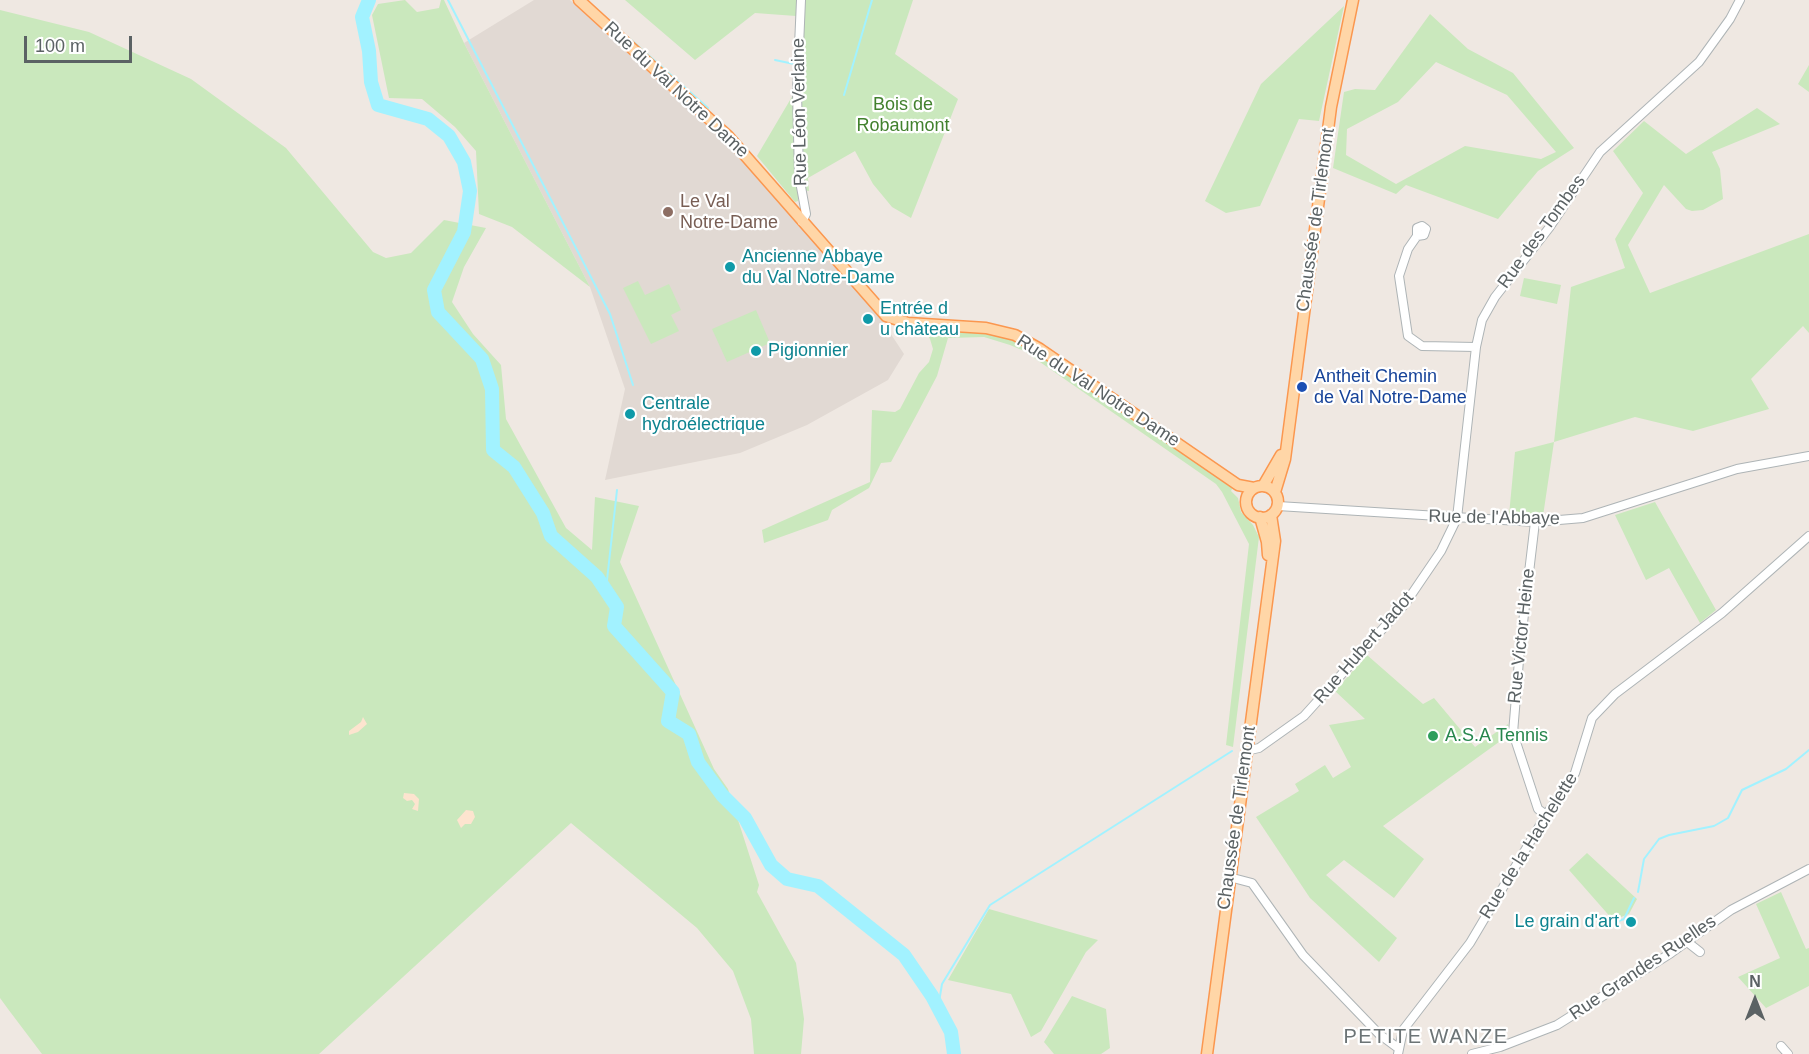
<!DOCTYPE html>
<html>
<head>
<meta charset="utf-8">
<style>
  body { margin:0 }
  #map { position:relative; width:1809px; height:1054px; overflow:hidden; background:#efe8e2; font-family:Arial,sans-serif }
  canvas { display:block }
  .north { position:absolute; left:1725px; top:970px; width:60px; height:60px; -webkit-text-stroke:4px #fff; paint-order:stroke; rotate:0deg; font-size:16px; font-weight:700; line-height:24px; text-align:center; color:#5b6264 }
  .north::after { content:''; display:block; margin:auto; width:21px; height:27px; background:#5b6264; clip-path:polygon(50% 0,100% 100%,50% 72%,0 100%) }
  .scale { position:absolute; left:24px; top:36px; width:108px; height:27px; box-sizing:border-box; border:3px solid #5b6264; border-top:0; padding-left:8px; font-size:18px; line-height:21px; white-space:nowrap; color:#5b6264; -webkit-text-stroke:4px #fff; paint-order:stroke }
</style>
</head>
<body>
<div id="map">
<canvas width="1809" height="1054"></canvas>
<div class="north">N</div>
<div class="scale">100 m</div>
</div>
<script>
const context = document.querySelector('canvas').getContext('2d');
context.lineJoin = 'round';
function fillPath(path, color) {
  context.fillStyle = color;
  context.fill(path, 'evenodd');
}
function toPath(rows) {
  const path = new Path2D();
  for (const r of rows) {
    if (r.length === 3) {
      path.moveTo(r[0] + r[2], r[1]);
      path.arc(r[0], r[1], r[2], 0, 2 * Math.PI);
      continue;
    }
    path.moveTo(r[0], r[1]);
    for (let i = 2; i < r.length; i += 2) path.lineTo(r[i], r[i + 1]);
  }
  return path;
}
function stroke(path, color, width, dash) {
  context.strokeStyle = color;
  context.lineWidth = width;
  context.lineCap = dash ? 'butt' : 'round';
  context.setLineDash(dash || []);
  context.stroke(path);
}
function write(font, color, halo, rows, align = 'center') {
  context.font = font + ' Arial,sans-serif';
  context.lineWidth = 4.5;
  context.setLineDash([]);
  context.textBaseline = 'middle';
  context.strokeStyle = halo;
  context.fillStyle = color;
  for (const [text, x, y, turn = 0] of rows) {
    context.save();
    context.translate(x, y);
    context.rotate((+turn || 0) * Math.PI / 180);
    context.textAlign = isNaN(turn) ? turn : align;
    if (halo) context.strokeText(text, 0, 0);
    context.fillText(text, 0, 0);
    context.restore();
  }
}
fillPath(toPath([
  [534,0,570,0,722,138,877,313,904,354,888,380,807,425,740,453,605,480,625,389,590,287,464,43]
]), '#e1d9d3');
fillPath(toPath([
  [405,0,417,12,439,8,441,0,444,0,464,43,590,287,512,227,479,214,476,151,455,127,422,99,389,98,372,15,378,4],
  [625,0,913,0,895,54,958,99,911,218,892,207,873,184,855,151,808,178,809,191,798,189,798,201,795,202,757,156,793,95,796,16,755,13,695,60],
  [1344,6,1319,121,1299,119,1260,206,1226,213,1205,201,1261,84],
  [0,10,89,32,191,79,286,148,373,252,386,258,411,253,444,220,486,228,464,267,452,302,473,334,501,365,506,419,566,528,592,550,595,497,639,506,620,562,714,769,728,789,759,885,757,892,796,963,804,1019,801,1054,754,1054,751,1019,733,971,697,928,571,823,319,1054,42,1054,8,1009,0,998],
  [1430,14,1468,49,1513,73,1574,148,1538,171,1498,219,1406,185,1396,194,1333,168,1344,92,1355,89,1375,90],
  [1436,62,1507,95,1556,152,1541,159,1465,146,1396,184,1346,155,1347,129,1398,102],
  [1809,65,1809,92,1798,84],
  [1757,108,1780,124,1712,152,1720,169,1723,199,1703,210,1692,211,1686,209,1664,185,1628,245,1650,293,1809,234,1809,333,1803,326,1751,379,1769,409,1693,431,1635,417,1554,442,1543,516,1509,515,1515,452,1554,442,1571,287,1625,268,1615,239,1643,193,1613,151,1644,121,1686,154],
  [1524,278,1561,285,1557,304,1520,296],
  [638,281,645,295,669,284,681,310,671,315,679,331,651,344,623,288],
  [756,310,770,343,727,362,712,329],
  [924,331,982,333,1021,342,1233,487,1231,491,1238,498,1241,512,1253,525,1259,537,1233,747,1226,745,1249,544,1222,492,1216,484,1024,351,1010,345,984,337,948,338,937,376,917,414,891,462,881,463,869,488,832,510,828,520,764,543,762,530,870,482,872,410,895,412,900,409,919,373,929,362,933,349,930,339],
  [1655,502,1716,610,1700,623,1669,568,1646,580,1615,515],
  [1367,655,1423,704,1434,698,1475,747,1508,724,1510,734,1383,826,1424,859,1394,898,1344,860,1326,875,1397,938,1379,962,1310,898,1256,817,1299,791,1295,784,1325,765,1333,778,1351,767,1329,725,1365,719,1335,691],
  [1587,853,1637,899,1629,914,1613,920,1569,870],
  [1781,892,1806,949,1809,948,1809,986,1766,1008,1738,977,1780,958,1756,904],
  [989,909,1098,940,1086,952,1041,1031,1031,1037,1011,994,948,980],
  [1072,996,1106,1009,1110,1048,1101,1054,1054,1054,1044,1042]
]), '#cae8bd');
fillPath(toPath([
  [363,717,367,724,358,732,349,735,349,731,361,722],
  [404,793,414,794,419,799,418,811,412,809,415,804,412,800,407,801,403,798],
  [466,810,473,811,475,817,471,824,465,824,461,828,457,820]
]), '#fde4cf');
stroke(toPath([
  [448,0,610,314,633,385],
  [629,38,708,108],
  [775,60,794,64],
  [844,95,872,0],
  [606,589,617,490],
  [1638,892,1644,859,1659,839,1669,835,1714,826,1728,818,1742,790,1786,769,1809,750],
  [1608,925,1624,919,1634,898],
  [938,1008,942,984,990,905,1232,751]
]), '#a2f2ff', 2);
stroke(toPath([
  [369,0,362,17,369,51,371,82,378,105,428,119,449,136,464,162,470,191,464,232,434,290,438,312,482,359,492,389,493,450,514,467,543,513,551,536,597,577,617,607,614,626,673,692,668,721,689,734,698,762,722,795,745,818,771,865,787,879,818,886,904,955,932,996,951,1032,954,1054]
]), '#a2f2ff', 14);
const minor = toPath([
  [801,0,797,92,799,176,806,214,802,222],
  [1417,236,1417,228,1422,226,1426,229,1424,235,1417,236,1408,249,1399,276,1408,336,1422,346,1476,347],
  [1278,506,1535,522,1583,518,1737,469,1809,456],
  [1535,522,1520,648,1513,733,1538,809,1546,815],
  [1246,751,1259,748,1304,716,1405,604,1441,551,1457,518,1476,347,1482,320,1495,297,1549,228,1600,152,1699,62,1730,19,1740,0],
  [1229,877,1252,883,1303,955,1379,1034,1398,1048],
  [1686,941,1700,952],
  [1781,1046,1788,1054],
  [1398,1054,1403,1030,1470,943,1546,815,1575,773,1592,718,1615,694,1722,613,1809,536],
  [1472,1054,1500,1047,1557,1025,1671,953,1731,910,1809,869]
]);
const major = toPath([
  [579,0,728,136,886,316,908,323,986,328,1015,335,1040,349,1238,485,1254,488],
  [1263,486,1281,455],
  [1262,502,16],
  [1275,492,1285,459,1331,107,1353,0],
  [1260,517,1267,542,1268,555],
  [1207,1054,1275,541,1271,515]
]);
stroke(minor, '#aeb4b6', 10);
stroke(major, '#fb974f', 13);
stroke(minor, '#fff', 8);
stroke(major, '#ffd6a7', 10);
for (const [x, y, r, color] of [
  [668,212,6,"#8d6e63"],
  [730,267,6,"#0f9aa8"],
  [868,319,6,"#0f9aa8"],
  [756,351,6,"#0f9aa8"],
  [1302,387,6,"#1a4fb4"],
  [630,414,6,"#0f9aa8"],
  [1433,736,6,"#2e9e5b"],
  [1631,922,6,"#0f9aa8"]
]) {
  const dot = new Path2D();
  dot.arc(x, y, r, 0, 2 * Math.PI);
  context.fillStyle = color;
  context.fill(dot);
  stroke(dot, '#fff', 2);
}
write('18px', '#5b6264', '#fff', [
  ["Rue du Val Notre Dame",676,90,43],
  ["Rue Léon Verlaine",800,112,-91],
  ["Chaussée de Tirlemont",1316,220,-82],
  ["Rue des Tombes",1542,232,-54],
  ["Rue du Val Notre Dame",1098,391,33],
  ["Rue de l'Abbaye",1494,518,1],
  ["Rue Victor Heine",1522,636,-84],
  ["Rue Hubert Jadot",1364,648,-49],
  ["Chaussée de Tirlemont",1237,818,-82],
  ["Rue de la Hachelette",1529,846,-58],
  ["Rue Grandes Ruelles",1643,968,-34]
]);
write('18px', '#42812e', '#fff', [
  ["Bois de",903,105],
  ["Robaumont",903,126]
]);
write('18px', '#785e54', '#fff', [
  ["Le Val",680,202],
  ["Notre-Dame",680,223]
], 'left');
write('18px', '#0d838f', '#fff', [
  ["Ancienne Abbaye",742,257],
  ["du Val Notre-Dame",742,278],
  ["Entrée d",880,309],
  ["u chàteau",880,330],
  ["Pigionnier",768,351],
  ["Centrale",642,404],
  ["hydroélectrique",642,425],
  ["Le grain d'art",1619,922,"right"]
], 'left');
write('18px', '#164399', '#fff', [
  ["Antheit Chemin",1314,377],
  ["de Val Notre-Dame",1314,398]
], 'left');
write('18px', '#27864d', '#fff', [
  ["A.S.A Tennis",1445,736]
], 'left');
context.letterSpacing = '1.5px';
write('20px', '#6c7476', '#fff', [
  ["PETITE WANZE",1426,1037]
]);
context.letterSpacing = '0px';
</script>
</body>
</html>
